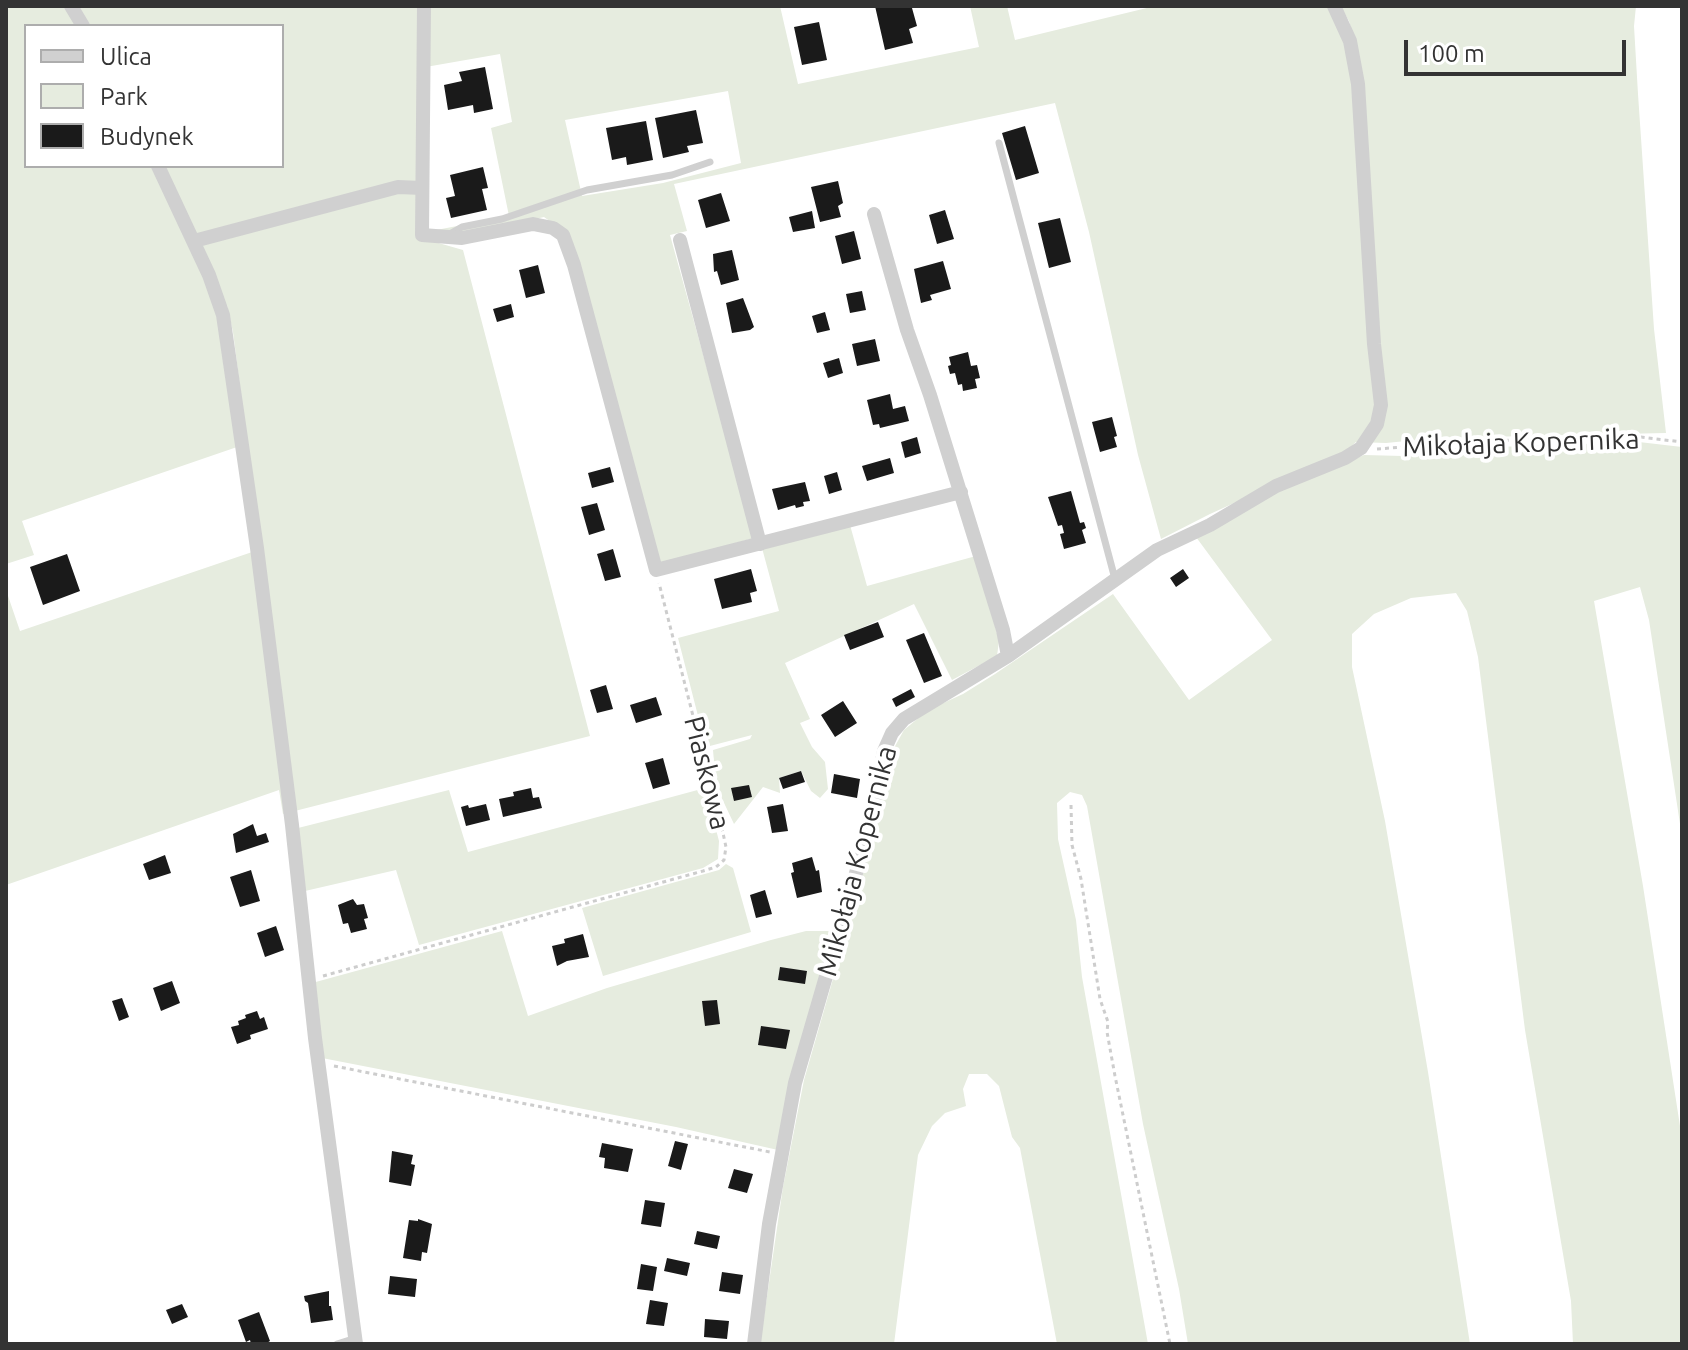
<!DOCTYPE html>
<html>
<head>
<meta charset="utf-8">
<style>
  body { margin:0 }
  #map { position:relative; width:1688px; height:1350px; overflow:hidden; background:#fff; font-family:Ubuntu,sans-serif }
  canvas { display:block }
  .frame { position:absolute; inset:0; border:8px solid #333; pointer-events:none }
  .legend { position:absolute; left:24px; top:24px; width:260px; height:144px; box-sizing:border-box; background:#fff; border:2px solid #adadad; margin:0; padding:10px 14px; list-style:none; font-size:24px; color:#333 }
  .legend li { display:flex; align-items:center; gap:16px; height:40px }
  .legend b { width:40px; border:2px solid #adadad }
  .scale { position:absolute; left:1404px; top:40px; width:222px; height:36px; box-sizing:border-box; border:4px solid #333; border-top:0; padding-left:10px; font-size:24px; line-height:28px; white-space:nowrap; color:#333; -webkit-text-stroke:6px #fff; paint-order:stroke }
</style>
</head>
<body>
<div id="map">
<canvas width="1688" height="1350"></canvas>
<div class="frame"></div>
<ul class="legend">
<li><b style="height:10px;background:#d0d0d0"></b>Ulica</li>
<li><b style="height:22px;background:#e6ecdf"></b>Park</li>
<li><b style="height:22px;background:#1a1a1a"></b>Budynek</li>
</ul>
<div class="scale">100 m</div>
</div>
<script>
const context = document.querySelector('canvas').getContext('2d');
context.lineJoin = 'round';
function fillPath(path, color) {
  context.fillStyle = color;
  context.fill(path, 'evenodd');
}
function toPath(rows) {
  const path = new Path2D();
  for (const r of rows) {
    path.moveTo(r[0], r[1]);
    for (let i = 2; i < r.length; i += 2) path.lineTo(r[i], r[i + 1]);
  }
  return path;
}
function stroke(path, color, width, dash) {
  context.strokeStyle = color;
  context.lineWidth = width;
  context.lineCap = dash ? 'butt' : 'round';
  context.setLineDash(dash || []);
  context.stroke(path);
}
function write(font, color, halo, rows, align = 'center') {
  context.font = font + ' Ubuntu,sans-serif';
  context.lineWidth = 8;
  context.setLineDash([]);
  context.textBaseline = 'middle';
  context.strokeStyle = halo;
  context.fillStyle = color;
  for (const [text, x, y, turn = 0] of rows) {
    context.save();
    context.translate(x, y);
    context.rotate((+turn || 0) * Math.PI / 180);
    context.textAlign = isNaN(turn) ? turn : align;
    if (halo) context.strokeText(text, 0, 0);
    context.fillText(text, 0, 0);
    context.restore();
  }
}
fillPath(toPath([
  [6,6,780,6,798,84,979,47,970,6,1007,6,1015,40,1155,6,1330,6,1354,38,1349,21,1340,6,1636,6,1634,26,1638,94,1654,329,1666,433,1437,438,1386,443,1356,442,1344,453,1210,514,1161,539,1138,455,1089,232,1055,103,674,184,687,231,670,235,754,538,659,564,569,235,544,217,469,234,426,232,509,216,491,128,512,122,500,54,420,68,421,238,463,250,590,736,283,814,279,790,6,885,6,590,20,631,261,549,233,332,227,305,237,447,22,521,34,555,6,564],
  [26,26,282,26,282,166,26,166],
  [728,91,741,163,663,183,582,196,565,120],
  [1639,442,1682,447,1682,837,1649,620,1640,587,1594,601,1643,886,1682,1139,1682,1344,1573,1344,1571,1301,1525,1030,1478,657,1467,611,1456,593,1411,598,1374,614,1352,634,1352,667,1385,821,1428,1072,1470,1344,1188,1344,1179,1289,1143,1124,1087,806,1082,795,1070,792,1057,803,1058,839,1076,920,1082,977,1148,1344,1057,1344,1020,1148,1012,1137,999,1086,987,1074,969,1074,963,1089,966,1106,945,1113,932,1126,918,1155,894,1344,760,1344,783,1187,804,1080,874,836,885,779,894,748,904,730,928,710,963,694,995,674,1113,594,1189,700,1272,640,1196,537,1280,491,1364,455,1403,456,1441,449],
  [850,525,867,586,976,556,999,641,997,656,952,680,914,604,785,663,810,719,800,723,812,747,825,762,828,789,820,798,811,791,801,771,779,778,780,793,763,787,734,824,716,786,713,750,750,739,752,735,706,747,678,638,779,611,762,548],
  [705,788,719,841,718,859,703,868,419,945,396,870,305,891,298,828,449,790,468,852],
  [726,864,733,868,751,932,603,976,582,908,719,870],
  [502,931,528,1016,607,988,771,940,806,931,835,931,778,1150,676,1127,322,1058,312,983]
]), '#e6ecdf');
fillPath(toPath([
  [875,6,912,8,917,26,909,29,913,43,885,50],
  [819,22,827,60,802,65,794,27],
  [485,67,493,109,474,113,473,105,448,110,444,85,462,81,459,72],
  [696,110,703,143,687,146,689,152,663,158,655,118],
  [646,121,653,160,627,165,626,157,612,160,606,128],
  [1025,126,1039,173,1016,180,1002,133],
  [483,167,488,188,482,189,487,210,451,218,446,198,455,196,450,175],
  [838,181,843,203,838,206,841,217,820,222,811,187],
  [721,193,730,221,706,228,698,200],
  [945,210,954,239,937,244,929,215],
  [812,211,815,228,793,232,789,217],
  [1060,218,1071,262,1049,268,1038,223],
  [854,231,861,259,842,264,835,236],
  [732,250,739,280,721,285,717,271,714,272,713,254],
  [943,261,951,289,930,295,932,300,921,303,914,269],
  [538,265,545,293,526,298,519,270],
  [862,291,866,310,850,313,846,294],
  [743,298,754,327,750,330,732,333,726,303],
  [511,304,514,317,497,322,493,309],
  [825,312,830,330,817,333,812,316],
  [875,339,880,361,857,366,852,344],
  [968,352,971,366,977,365,980,378,975,379,977,388,963,391,962,384,958,385,955,373,950,374,948,366,951,365,949,357],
  [839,358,843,373,828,378,823,363],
  [890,394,893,409,905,406,909,421,880,428,879,424,873,425,867,400],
  [1112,417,1117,436,1114,437,1117,447,1100,452,1092,422],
  [917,437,921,453,905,458,901,442],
  [890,458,894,473,867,481,862,466],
  [610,467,614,482,592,488,588,473],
  [837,472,842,490,829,494,824,476],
  [805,482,810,501,803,502,804,506,796,508,795,505,778,510,772,489],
  [1071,491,1080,523,1084,522,1086,528,1082,530,1086,543,1064,549,1060,534,1064,533,1062,525,1058,526,1048,497],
  [597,503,605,530,589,535,581,507],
  [613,549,621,577,605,581,597,554],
  [67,554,80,591,43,605,30,567],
  [751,569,757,591,750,593,752,602,722,609,714,579],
  [1183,569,1189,578,1176,587,1170,578],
  [878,622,884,637,850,650,844,635],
  [924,633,942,676,924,683,906,640],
  [606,685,613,709,597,713,590,690],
  [911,689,915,697,896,707,892,699],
  [656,697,662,715,636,723,630,705],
  [843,701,857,723,835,737,821,715],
  [663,758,670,784,653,789,645,763],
  [801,771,805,782,783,789,779,778],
  [834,774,860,779,857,798,831,793],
  [749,785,752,797,734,801,731,788],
  [531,788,533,798,539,797,542,808,503,817,499,799,514,796,513,792],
  [486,804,490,820,466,826,461,807,468,805,469,808],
  [783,804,788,831,772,833,767,807],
  [253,824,257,836,266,833,269,842,236,853,233,834],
  [165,855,171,873,149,880,143,864],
  [812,857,816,871,819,870,822,892,797,898,791,873,794,872,792,863],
  [251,870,260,901,240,907,230,877],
  [765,890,772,914,756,918,750,895],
  [353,899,357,905,364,904,368,918,364,919,367,929,351,933,348,923,343,924,338,905],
  [276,926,284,950,265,957,257,933],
  [583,934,589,957,567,961,557,966,552,946,565,943,564,939],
  [780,967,807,971,805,984,778,980],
  [172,981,180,1003,161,1011,153,988],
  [122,998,129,1017,119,1021,112,1001],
  [717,1000,720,1024,705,1026,702,1001],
  [257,1011,260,1019,264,1017,268,1029,250,1035,251,1039,237,1044,231,1027,239,1025,238,1021,246,1018,245,1015],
  [761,1026,790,1030,786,1049,758,1045],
  [675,1141,688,1144,681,1170,668,1166],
  [602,1143,633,1149,628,1172,604,1168,605,1158,599,1157],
  [392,1151,413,1155,411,1164,415,1165,411,1186,389,1182],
  [734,1169,753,1174,747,1193,728,1188],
  [645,1200,665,1203,661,1227,641,1224],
  [418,1219,432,1224,427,1253,422,1252,421,1261,403,1258,409,1220,418,1221],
  [697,1231,720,1236,717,1249,694,1244],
  [667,1258,690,1263,687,1276,664,1271],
  [641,1264,657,1267,653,1291,637,1289],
  [722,1272,743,1275,740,1294,719,1291],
  [390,1276,417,1279,415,1297,388,1294],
  [329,1291,329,1306,331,1306,333,1320,311,1323,308,1303,305,1301,304,1296],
  [650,1300,668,1303,664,1326,646,1324],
  [182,1304,188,1317,172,1324,166,1310],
  [259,1312,270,1341,265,1344,251,1344,250,1340,246,1342,238,1320],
  [705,1319,729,1321,727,1339,704,1337]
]), '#1a1a1a');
stroke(toPath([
  [1377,449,1484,441,1640,437,1682,442],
  [1071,805,1072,845,1081,879,1100,999,1108,1022,1107,1032,1115,1076,1170,1344],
  [323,976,703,871,716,867,724,860,726,847,723,833,659,583],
  [334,1066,770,1152]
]), '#cdcdcd', 3, [4, 4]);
stroke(toPath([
  [999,143,1115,579],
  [448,235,462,227,502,219,587,190,672,175,710,162],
  [337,1344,356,1338]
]), '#d0d0d0', 7);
stroke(toPath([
  [71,6,83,26],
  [424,6,422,235,462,238,533,224,553,228,563,235,574,265,656,570,961,492],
  [158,166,209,275,223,315,257,548,292,825,315,1038,356,1344],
  [680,240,760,544],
  [194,241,398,187,422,188],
  [1008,656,1157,550,1210,525,1276,486,1345,458,1361,448,1377,424,1381,405,1374,344,1358,84,1350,41,1334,6],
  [754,1344,769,1224,795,1083,868,832,884,751,892,733,904,719,1008,656,1003,630,930,395,907,330,874,214]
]), '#d0d0d0', 14);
write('28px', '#333', '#fff', [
  ["Mikołaja Kopernika",1521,443,-2],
  ["Piaskowa",707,773,76],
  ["Mikołaja Kopernika",857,861,-75]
]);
</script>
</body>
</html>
